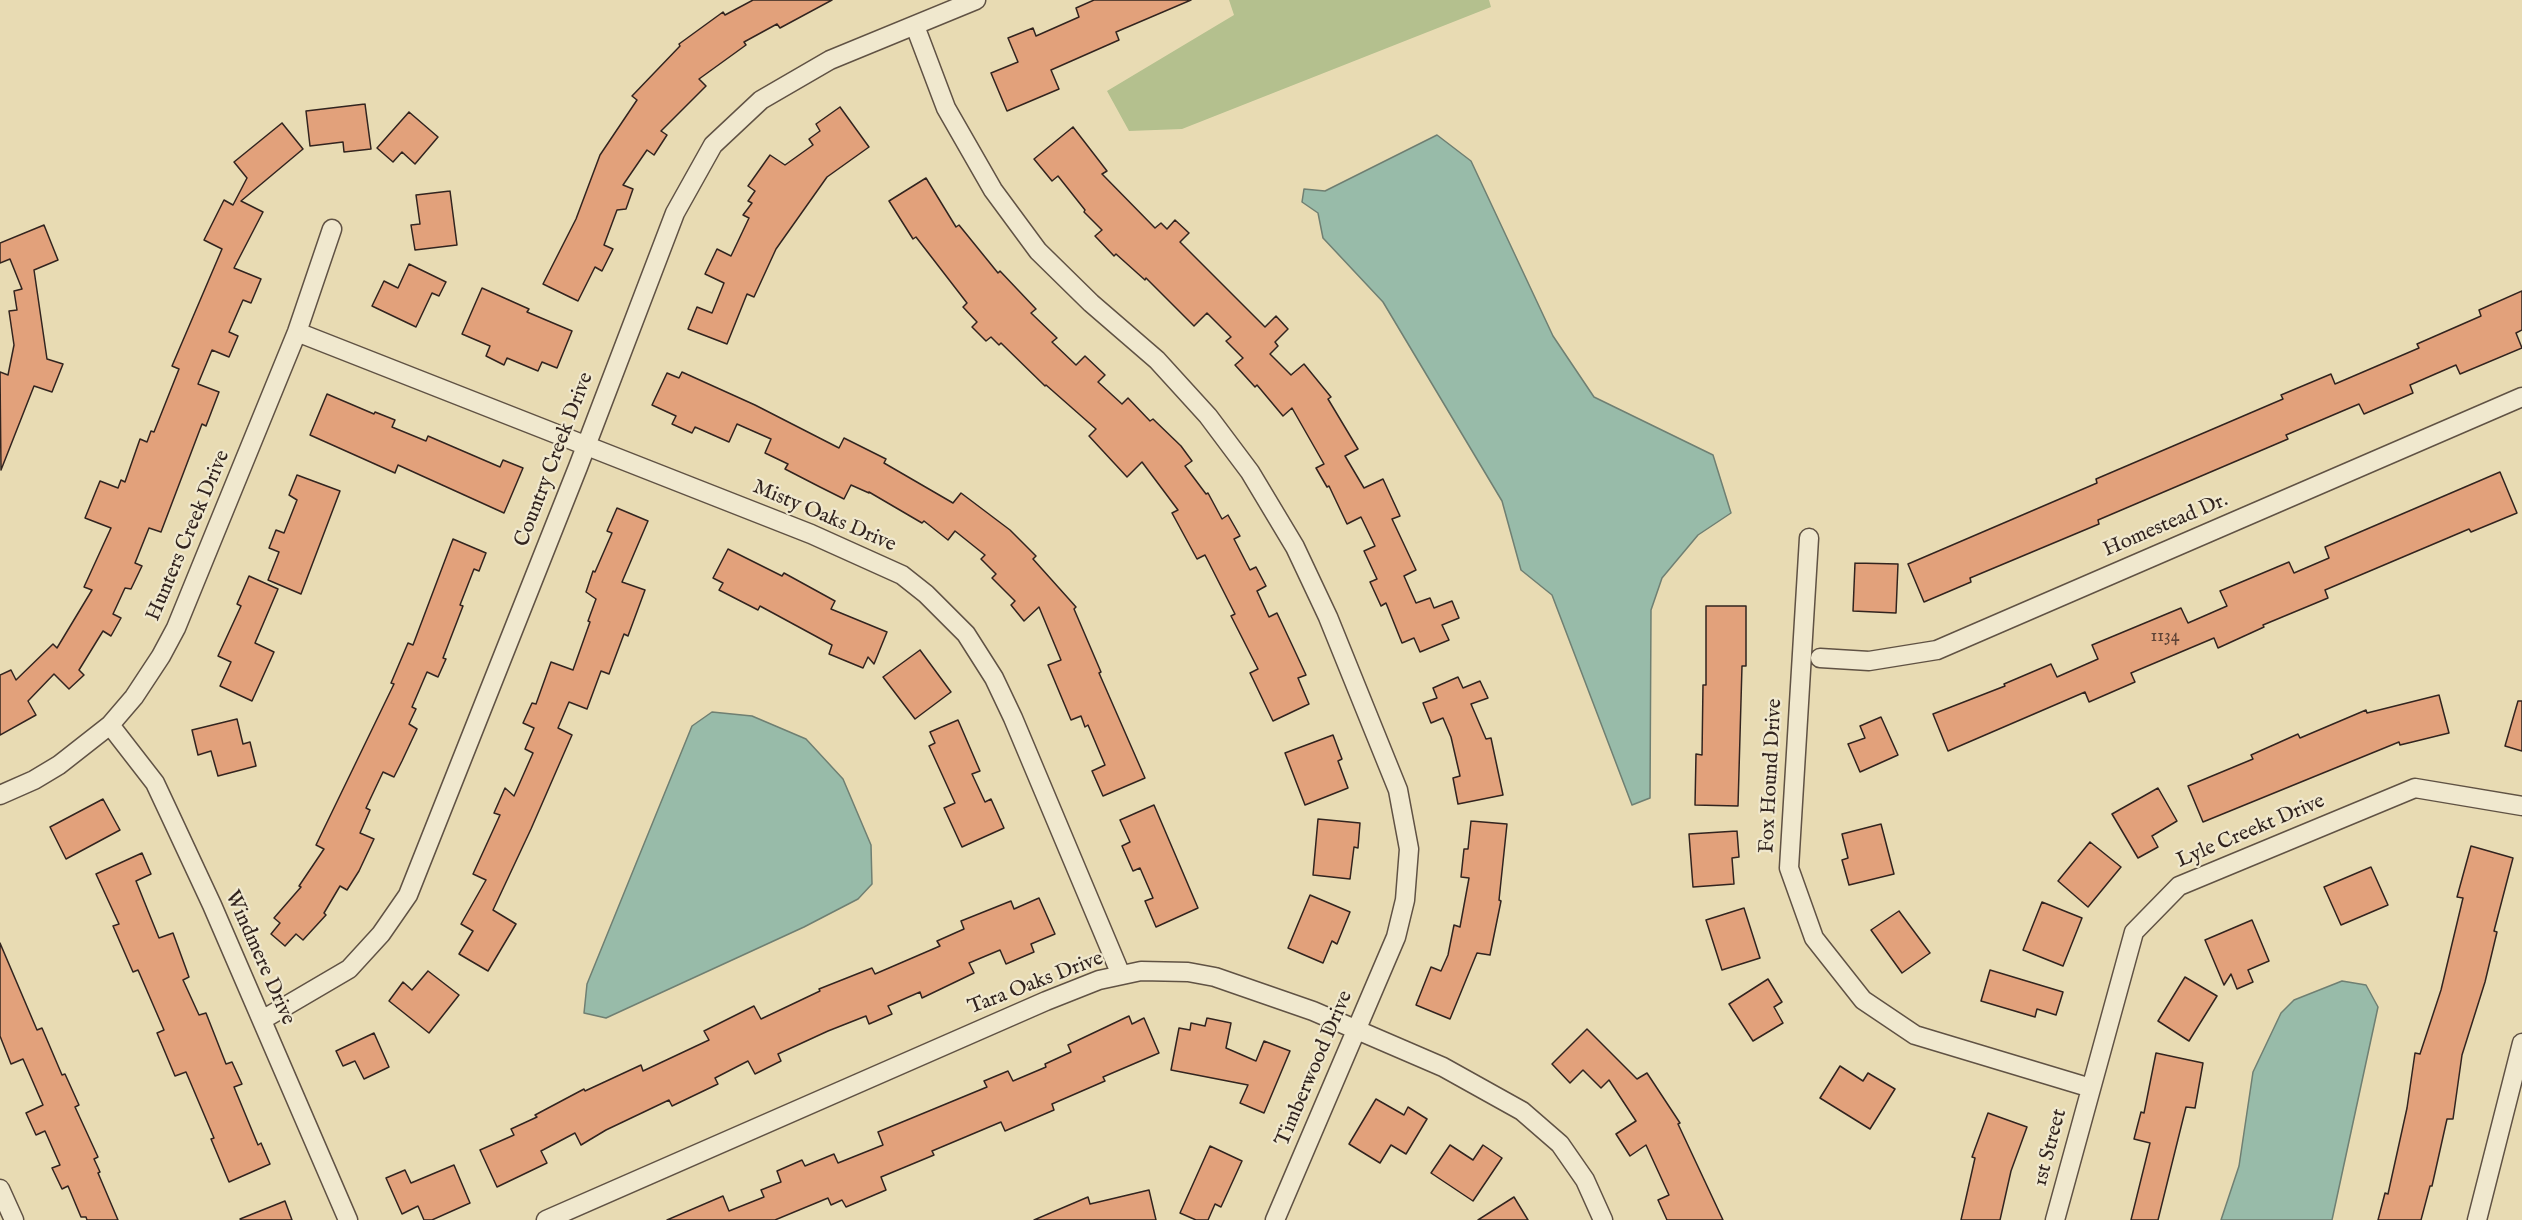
<!DOCTYPE html>
<html>
<head>
<meta charset="utf-8">
<style>
  body { margin:0 }
  canvas { display:block; background:#e8dbb3 }
</style>
</head>
<body>
<canvas width="2522" height="1220"></canvas>
<script>
const context = document.querySelector('canvas').getContext('2d');
context.lineJoin = 'round';
function fillPath(path, color) {
  context.fillStyle = color;
  context.fill(path, 'evenodd');
}
function toPath(rows) {
  const path = new Path2D();
  for (const r of rows) {
    path.moveTo(r[0], r[1]);
    for (let i = 2; i < r.length; i += 2) path.lineTo(r[i], r[i + 1]);
  }
  return path;
}
function stroke(path, color, width, dash) {
  context.strokeStyle = color;
  context.lineWidth = width;
  context.lineCap = dash ? 'butt' : 'round';
  context.setLineDash(dash || []);
  context.stroke(path);
}
function write(font, color, halo, rows, align = 'center') {
  context.font = font + ' "IM FELL English",serif';
  context.lineWidth = 4.5;
  context.setLineDash([]);
  context.textBaseline = 'middle';
  context.strokeStyle = halo;
  context.fillStyle = color;
  for (const [text, x, y, turn = 0] of rows) {
    context.save();
    context.translate(x, y);
    context.rotate((+turn || 0) * Math.PI / 180);
    context.textAlign = isNaN(turn) ? turn : align;
    if (halo) context.strokeText(text, 0, 0);
    context.fillText(text, 0, 0);
    context.restore();
  }
}
fillPath(toPath([
  [1229,0,1489,0,1491,7,1182,129,1129,131,1107,91,1234,15]
]), '#b4c08e');
const water = toPath([
  [1437,135,1471,161,1553,336,1594,397,1713,455,1731,513,1698,535,1662,578,1651,610,1650,798,1632,805,1552,595,1521,570,1502,501,1383,302,1323,238,1318,213,1302,202,1304,189,1325,191,1437,135],
  [712,712,752,716,806,739,843,779,871,845,872,884,858,899,804,927,606,1018,584,1013,587,984,692,726,712,712],
  [2342,981,2366,985,2378,1007,2332,1220,2221,1220,2239,1166,2253,1072,2281,1013,2294,1000,2342,981]
]);
fillPath(water, '#98bba9');
stroke(water, '#6f7f72', 1.5);
const building = toPath([
  [753,0,832,0,780,28,777,24,744,42,746,45,699,79,706,86,661,131,667,135,654,155,647,150,623,185,633,189,626,209,617,210,604,245,613,249,602,271,595,267,578,301,543,284,576,219,600,155,637,100,632,96,680,46,679,44,723,12,725,15,753,0],
  [1094,0,1191,0,1116,32,1119,40,1051,70,1059,89,1007,111,991,73,1018,62,1008,38,1033,28,1036,36,1079,17,1076,8,1094,0],
  [365,104,371,149,344,152,343,142,310,146,306,111,365,104],
  [840,107,869,147,827,177,776,249,754,297,747,294,727,344,688,329,697,307,712,313,724,283,705,274,717,249,731,256,749,218,743,215,752,203,748,201,755,191,748,186,770,155,785,165,813,145,809,139,820,131,816,124,840,107],
  [409,112,438,137,415,164,402,152,393,162,377,148,409,112],
  [282,123,303,149,241,201,263,212,234,268,261,279,251,303,243,300,229,332,238,336,229,357,212,350,198,384,219,392,206,426,202,424,161,532,149,528,135,563,142,566,131,589,125,588,113,614,121,618,111,636,103,631,79,670,84,675,69,689,54,674,28,701,36,715,0,735,0,675,11,670,16,680,53,644,57,648,92,590,84,587,111,528,85,518,100,481,118,488,121,480,125,482,140,439,147,442,151,431,154,432,179,369,172,366,222,249,204,240,224,200,233,205,247,178,234,162,282,123],
  [1073,127,1107,171,1102,174,1155,228,1161,223,1167,229,1175,220,1189,233,1180,242,1265,327,1276,316,1288,329,1275,342,1278,346,1270,354,1291,375,1304,364,1331,397,1328,399,1358,449,1345,456,1364,488,1383,479,1400,516,1392,519,1416,570,1404,576,1416,603,1430,598,1434,608,1452,601,1459,618,1442,625,1449,640,1420,652,1414,638,1402,643,1386,603,1381,606,1370,582,1377,579,1364,551,1375,546,1361,517,1347,524,1329,486,1327,487,1316,468,1324,464,1292,408,1283,416,1257,385,1255,387,1235,365,1243,358,1226,341,1231,337,1207,313,1194,326,1146,278,1145,280,1116,254,1114,256,1095,236,1102,230,1084,212,1085,210,1058,176,1052,181,1034,159,1073,127],
  [926,178,956,227,959,225,998,273,1000,271,1036,309,1031,313,1057,338,1052,342,1076,365,1085,356,1105,375,1098,382,1122,404,1128,398,1150,421,1153,419,1181,446,1192,461,1185,466,1206,494,1208,493,1222,519,1228,515,1240,536,1234,539,1250,570,1256,567,1266,586,1257,591,1269,617,1277,613,1293,647,1306,675,1298,678,1309,704,1273,721,1250,673,1258,669,1231,616,1235,614,1205,555,1197,559,1172,513,1178,510,1142,462,1127,477,1089,436,1096,429,1046,385,1045,386,1001,343,999,345,991,337,986,341,972,327,977,322,963,307,967,303,916,237,913,239,889,201,926,178],
  [450,191,457,245,415,250,411,225,420,224,416,195,450,191],
  [44,225,58,260,34,270,47,359,63,364,52,392,34,386,1,470,0,372,8,375,14,345,9,311,17,310,14,291,22,289,10,259,0,263,0,243,44,225],
  [409,264,446,282,439,296,432,293,416,327,372,306,384,281,398,288,409,264],
  [482,288,529,309,527,312,572,331,557,368,542,362,538,371,507,358,504,365,486,356,490,346,462,334,482,288],
  [2522,291,2522,330,2516,333,2522,348,2460,374,2456,365,2410,385,2413,393,2364,414,2359,404,2286,435,2288,439,2098,520,2099,524,1970,578,1971,582,1924,602,1908,564,2097,483,2096,479,2283,399,2281,395,2331,374,2335,384,2419,348,2417,344,2481,316,2479,310,2522,291],
  [682,372,755,405,839,448,844,438,886,459,884,463,953,503,961,493,1010,530,1036,556,1033,559,1076,607,1074,609,1101,672,1099,673,1145,778,1103,796,1092,771,1105,765,1088,725,1085,727,1081,716,1071,720,1048,665,1061,660,1039,607,1024,621,1011,605,1015,601,992,578,996,574,981,559,985,555,955,531,948,540,924,521,922,523,869,492,869,493,851,485,844,499,820,487,785,469,788,464,765,453,771,439,737,424,729,442,695,427,692,433,672,424,676,416,652,405,667,373,679,378,682,372],
  [327,394,374,414,375,412,395,420,392,427,426,441,428,436,500,467,503,460,523,468,504,513,398,465,395,473,310,435,327,394],
  [2500,472,2517,513,2471,532,2469,529,2325,590,2328,598,2263,625,2264,627,2218,648,2214,638,2131,673,2135,682,2089,702,2085,692,1948,751,1933,714,2005,686,2004,684,2051,664,2057,677,2098,659,2092,645,2181,608,2188,623,2227,606,2220,591,2289,562,2294,573,2329,558,2325,547,2500,472],
  [297,475,340,491,301,594,268,580,279,552,269,548,276,530,284,533,297,500,289,495,297,475],
  [617,508,648,521,622,582,645,590,628,636,624,634,609,674,601,671,587,709,569,702,558,728,572,735,531,829,493,910,516,924,488,971,459,954,473,931,461,924,486,880,473,874,500,815,494,813,505,788,514,796,533,753,525,749,534,728,523,723,532,703,536,704,551,662,573,670,590,622,588,621,596,599,586,592,593,571,595,572,612,533,607,531,617,508],
  [453,539,486,553,479,571,474,569,460,605,463,606,443,658,446,659,438,677,427,672,412,707,416,709,409,724,417,729,402,761,394,777,383,772,366,808,370,810,360,833,374,839,359,871,347,890,340,886,324,913,326,915,303,940,296,934,285,946,271,934,280,923,274,918,301,887,299,886,324,849,316,845,394,684,391,683,408,643,413,645,453,539],
  [728,549,782,576,784,573,835,601,831,609,887,632,874,664,868,657,863,668,829,654,832,645,760,606,758,610,719,590,723,583,713,578,728,549],
  [1855,563,1898,564,1896,613,1853,611,1855,563],
  [249,576,278,589,255,643,274,652,252,701,220,686,231,662,218,656,241,606,237,604,249,576],
  [1706,606,1746,606,1746,666,1742,666,1738,806,1695,805,1696,754,1702,755,1703,685,1706,685,1706,606],
  [920,650,951,692,915,719,883,677,920,650],
  [1458,677,1463,688,1480,681,1488,698,1471,704,1486,739,1491,738,1503,795,1458,804,1453,778,1460,776,1451,737,1443,718,1431,723,1423,703,1437,698,1433,688,1458,677],
  [2439,695,2449,733,2400,745,2399,742,2203,822,2188,786,2253,759,2251,755,2298,734,2300,738,2366,710,2367,713,2439,695],
  [2518,701,2522,701,2522,751,2505,746,2518,701],
  [1881,717,1898,755,1860,772,1848,744,1865,738,1860,726,1881,717],
  [237,719,243,744,250,742,256,766,218,776,211,751,198,755,192,730,237,719],
  [958,720,980,771,972,774,985,802,991,799,1004,828,962,847,944,808,955,803,929,746,935,743,930,732,958,720],
  [1333,735,1342,759,1338,761,1348,788,1305,805,1285,753,1333,735],
  [2158,788,2177,821,2152,836,2158,847,2138,858,2112,814,2158,788],
  [103,799,120,830,66,859,50,827,103,799],
  [1154,805,1198,908,1156,927,1145,901,1153,898,1140,868,1133,871,1122,846,1130,842,1120,820,1154,805],
  [1318,819,1360,823,1358,848,1354,847,1350,879,1313,875,1318,819],
  [1471,821,1507,824,1499,900,1501,901,1490,955,1477,953,1450,1019,1416,1005,1431,967,1441,971,1448,955,1454,925,1460,927,1469,878,1461,877,1464,849,1468,849,1471,821],
  [1881,824,1894,874,1849,885,1842,860,1848,858,1842,834,1881,824],
  [1737,831,1739,857,1732,858,1734,884,1693,887,1689,834,1737,831],
  [2090,842,2121,867,2088,907,2058,881,2090,842],
  [2471,846,2513,858,2494,931,2497,932,2485,982,2462,1055,2453,1119,2447,1119,2432,1186,2430,1186,2421,1220,2378,1220,2385,1193,2388,1194,2407,1108,2415,1053,2420,1054,2441,990,2463,898,2457,897,2471,846],
  [142,853,151,874,136,881,144,901,159,938,173,933,189,977,183,980,199,1015,206,1013,226,1064,232,1062,242,1084,234,1087,258,1145,261,1143,270,1164,229,1182,211,1139,214,1138,186,1072,175,1076,157,1033,164,1030,138,970,133,972,113,926,119,924,96,874,142,853],
  [2371,867,2388,905,2341,925,2324,887,2371,867],
  [1310,895,1350,912,1337,944,1332,941,1323,963,1288,948,1310,895],
  [1039,898,1055,934,1031,944,1034,952,1006,964,1000,950,969,963,974,973,922,998,920,992,888,1006,892,1014,869,1024,866,1016,828,1031,778,1054,781,1061,755,1074,748,1061,715,1078,718,1084,672,1106,669,1100,606,1130,581,1145,575,1133,541,1151,547,1163,497,1187,480,1150,514,1135,511,1129,537,1117,535,1115,584,1089,585,1091,641,1065,643,1071,709,1040,704,1031,754,1006,761,1019,820,991,819,989,872,968,875,974,940,946,937,941,964,929,961,921,1011,901,1014,909,1039,898],
  [2042,902,2082,918,2063,966,2023,950,2042,902],
  [1744,908,1760,958,1722,970,1706,920,1744,908],
  [1899,911,1930,953,1902,973,1871,930,1899,911],
  [2252,920,2269,961,2248,970,2253,982,2237,989,2231,974,2224,985,2205,940,2252,920],
  [0,943,37,1030,42,1028,62,1075,65,1074,79,1105,75,1107,98,1157,94,1159,100,1172,98,1173,118,1220,87,1220,86,1217,81,1217,68,1186,62,1189,52,1168,60,1165,45,1131,36,1135,26,1113,43,1105,23,1059,11,1064,0,1036,0,943],
  [1990,970,2063,992,2056,1015,2037,1009,2035,1017,1981,1001,1990,970],
  [428,971,459,995,429,1033,389,1001,403,982,412,990,428,971],
  [2185,977,2217,996,2189,1041,2158,1021,2185,977],
  [1768,979,1782,1002,1774,1007,1783,1023,1753,1041,1729,1004,1768,979],
  [1129,1016,1132,1024,1144,1018,1159,1053,1103,1077,1105,1081,1052,1104,1054,1110,1005,1131,1001,1122,932,1151,934,1155,881,1177,886,1190,846,1207,842,1200,831,1205,828,1198,775,1220,667,1220,723,1196,729,1211,764,1197,761,1190,781,1182,777,1171,802,1160,805,1166,834,1154,838,1163,883,1145,878,1132,987,1087,984,1081,1008,1071,1013,1081,1046,1067,1045,1064,1071,1052,1068,1045,1129,1016],
  [1207,1018,1231,1023,1226,1048,1256,1061,1264,1041,1290,1051,1264,1113,1240,1103,1248,1085,1171,1070,1179,1028,1190,1030,1191,1023,1205,1026,1207,1018],
  [1587,1029,1637,1079,1647,1073,1680,1123,1678,1124,1723,1220,1667,1220,1658,1200,1669,1195,1646,1145,1630,1156,1616,1134,1636,1121,1609,1080,1601,1088,1583,1070,1570,1083,1552,1064,1587,1029],
  [374,1033,389,1067,364,1079,355,1061,343,1066,336,1051,374,1033],
  [2156,1053,2203,1063,2195,1108,2186,1107,2158,1220,2131,1220,2150,1143,2134,1139,2141,1112,2144,1113,2156,1053],
  [1840,1066,1863,1081,1868,1073,1895,1089,1870,1129,1820,1098,1840,1066],
  [1376,1099,1404,1115,1408,1107,1427,1119,1406,1154,1391,1145,1380,1163,1349,1144,1376,1099],
  [1988,1113,2027,1127,2011,1171,2000,1220,1961,1220,1975,1158,1972,1157,1988,1113],
  [1450,1145,1473,1160,1483,1145,1502,1158,1473,1201,1431,1173,1450,1145],
  [1210,1146,1242,1161,1221,1207,1215,1204,1208,1220,1196,1220,1180,1213,1210,1146],
  [454,1165,470,1203,432,1220,424,1220,418,1206,402,1214,386,1178,405,1170,411,1183,454,1165],
  [1149,1190,1156,1220,1034,1220,1088,1197,1090,1204,1149,1190],
  [1514,1197,1528,1220,1478,1220,1514,1197],
  [285,1201,292,1220,241,1220,240,1219,285,1201]
]);
fillPath(building, '#e2a17b');
stroke(building, '#32241f', 1.5);
const minor = toPath([
  [915,26,946,108,993,190,1038,251,1091,303,1157,360,1208,416,1250,472,1295,547,1328,617,1398,790,1409,849,1405,900,1396,937,1275,1220],
  [297,332,811,534,902,575,926,594,966,634,994,678,1013,718,1121,975],
  [1809,538,1789,868,1814,938,1863,1000,1915,1035,2091,1088],
  [1820,658,1869,661,1937,650,2522,397],
  [110,725,155,783,170,815,212,905,348,1220],
  [0,795,34,780,59,765,110,725,134,697,161,656,176,628,297,332,332,229],
  [262,1020,349,969,381,934,408,895,578,467,675,213,713,145,761,100,830,60,976,0],
  [0,1189,14,1220],
  [546,1220,1046,1001,1099,980,1141,971,1188,972,1215,977,1313,1011,1443,1067,1522,1111,1560,1144,1585,1180,1603,1220],
  [2055,1220,2134,932,2179,886,2415,788,2522,806],
  [2477,1220,2522,1043]
]);
stroke(minor, '#605244', 21);
stroke(minor, '#f0e8ce', 18);
write('18px', '#5e4336', null, [
  ["1134",2165,637]
]);
write('21px', '#32241f', '#f0e8ce', [
  ["Country Creek Drive",555,460,-69],
  ["Misty Oaks Drive",824,517,23],
  ["Homestead Dr.",2166,526,-23],
  ["Hunters Creek Drive",189,536,-67],
  ["Fox Hound Drive",1772,776,-87],
  ["Lyle Creekt Drive",2251,832,-23],
  ["Windmere Drive",259,958,66],
  ["Tara Oaks Drive",1036,984,-21],
  ["Timberwood Drive",1315,1069,-67],
  ["1st Street",2051,1148,-75]
]);
</script>
</body>
</html>
